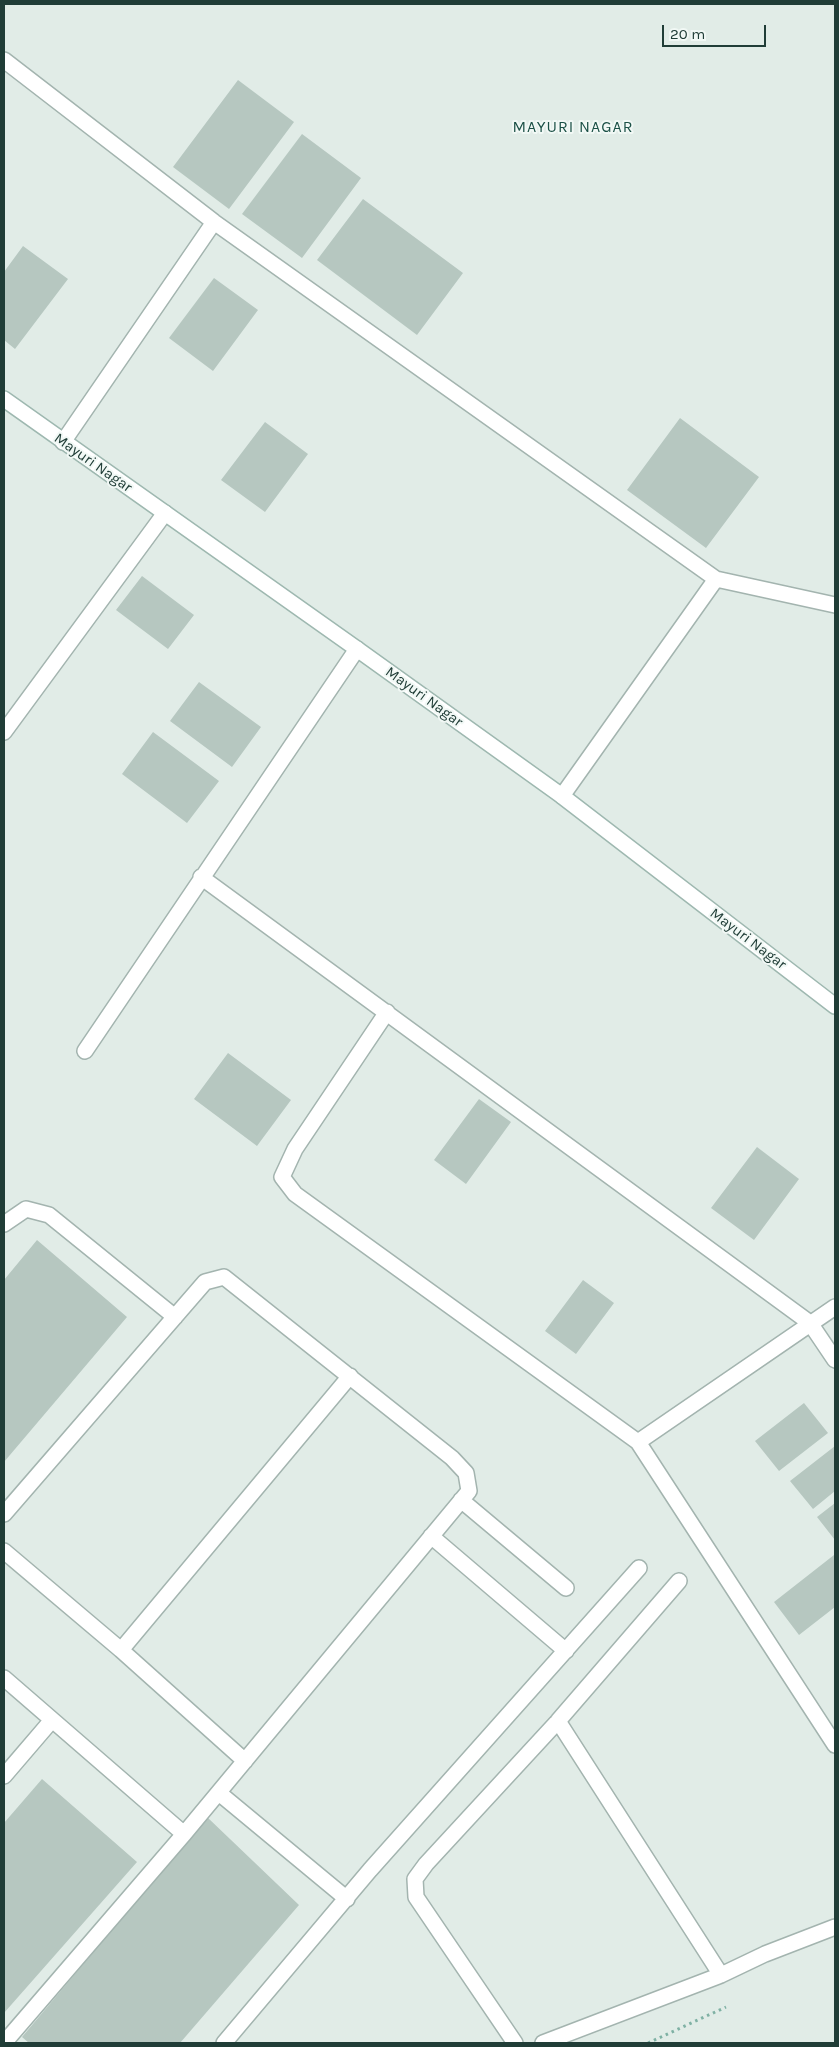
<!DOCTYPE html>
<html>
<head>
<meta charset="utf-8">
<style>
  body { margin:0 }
  #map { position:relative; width:839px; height:2047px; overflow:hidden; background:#e1ece7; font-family:Karla,sans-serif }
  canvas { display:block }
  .frame { position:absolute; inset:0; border:5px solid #203d37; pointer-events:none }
  .scale { position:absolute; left:662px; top:25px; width:104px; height:22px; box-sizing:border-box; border:2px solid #203d37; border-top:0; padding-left:6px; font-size:15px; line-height:18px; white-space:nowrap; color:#203d37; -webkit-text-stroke:4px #f1f8f5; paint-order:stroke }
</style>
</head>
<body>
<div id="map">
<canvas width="839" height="2047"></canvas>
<div class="frame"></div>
<div class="scale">20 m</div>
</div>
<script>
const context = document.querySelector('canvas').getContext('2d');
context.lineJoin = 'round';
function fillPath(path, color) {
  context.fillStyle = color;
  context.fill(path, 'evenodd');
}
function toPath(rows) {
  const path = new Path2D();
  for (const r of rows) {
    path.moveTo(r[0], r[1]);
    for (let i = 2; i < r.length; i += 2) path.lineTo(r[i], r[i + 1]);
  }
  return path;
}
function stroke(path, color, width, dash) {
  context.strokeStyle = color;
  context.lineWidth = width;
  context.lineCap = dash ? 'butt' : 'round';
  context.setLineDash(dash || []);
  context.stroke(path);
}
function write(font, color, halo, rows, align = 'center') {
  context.font = font + ' Karla,sans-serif';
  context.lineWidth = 4;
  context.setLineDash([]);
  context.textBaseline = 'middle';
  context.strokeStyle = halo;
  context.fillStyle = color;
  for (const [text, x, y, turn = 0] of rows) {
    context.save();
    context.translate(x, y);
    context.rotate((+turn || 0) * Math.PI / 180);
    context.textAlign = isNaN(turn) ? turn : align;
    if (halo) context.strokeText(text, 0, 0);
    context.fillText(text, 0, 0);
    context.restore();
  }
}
fillPath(toPath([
  [238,80,294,122,229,209,173,167],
  [302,134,361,178,302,258,242,214],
  [363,199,463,273,417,335,317,260],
  [23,246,68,279,15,349,4,340,4,272],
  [214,278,258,310,213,371,169,338],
  [680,418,759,477,706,548,627,490],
  [265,422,308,454,265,512,221,480],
  [142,576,194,615,168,649,116,610],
  [199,682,261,727,232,767,170,721],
  [153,732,219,781,187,823,122,774],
  [228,1053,291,1100,257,1146,194,1099],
  [479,1099,511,1122,466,1184,434,1160],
  [757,1147,799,1179,754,1240,711,1208],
  [37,1240,127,1317,4,1462,4,1280],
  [583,1280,614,1303,576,1354,545,1331],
  [804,1403,828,1433,779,1471,755,1441],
  [835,1446,835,1491,813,1509,790,1481],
  [835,1503,835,1540,817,1517],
  [834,1555,835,1607,799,1635,774,1602],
  [42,1779,137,1862,4,2013,4,1823],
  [207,1817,299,1905,180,2043,29,2043,22,2037]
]), '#b6c7c0');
const street = toPath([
  [4,60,214,222,716,579],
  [63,442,214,222],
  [4,732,165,513],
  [562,796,716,579,835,605],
  [201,877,810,1323,835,1360],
  [387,1012,295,1149,282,1177,295,1194,638,1442,835,1307],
  [85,1051,357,649],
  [4,1224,26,1209,49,1215,175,1317],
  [638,1442,835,1745],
  [461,1500,566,1588],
  [4,1514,205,1282,224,1277,452,1458,466,1473,469,1491,184,1834,4,2043],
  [431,1536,566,1651],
  [4,1551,121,1650,245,1761],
  [121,1650,350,1376],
  [4,1678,184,1834],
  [558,1721,721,1975],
  [4,1776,52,1720],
  [219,1793,347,1899],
  [224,2043,370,1870,639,1568],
  [515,2043,416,1897,415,1879,426,1864,558,1721,679,1581],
  [543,2043,721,1975,765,1954,835,1927]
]);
const secondary = toPath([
  [4,399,357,649,562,796,835,1006]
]);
stroke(street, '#a3b4af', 18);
stroke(secondary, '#9eb8b0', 18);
stroke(toPath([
  [648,2043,726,2007]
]), '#7fb1a4', 3, [2.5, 4]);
stroke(street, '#fff', 15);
stroke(secondary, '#fff', 15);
write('15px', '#203d37', '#f1f8f5', [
  ["Mayuri Nagar",93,463,35],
  ["Mayuri Nagar",424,697,36],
  ["Mayuri Nagar",748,939,37]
]);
context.letterSpacing = '1px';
write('16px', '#1b5046', '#f1f8f5', [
  ["MAYURI NAGAR",573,127]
]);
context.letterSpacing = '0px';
</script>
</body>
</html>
